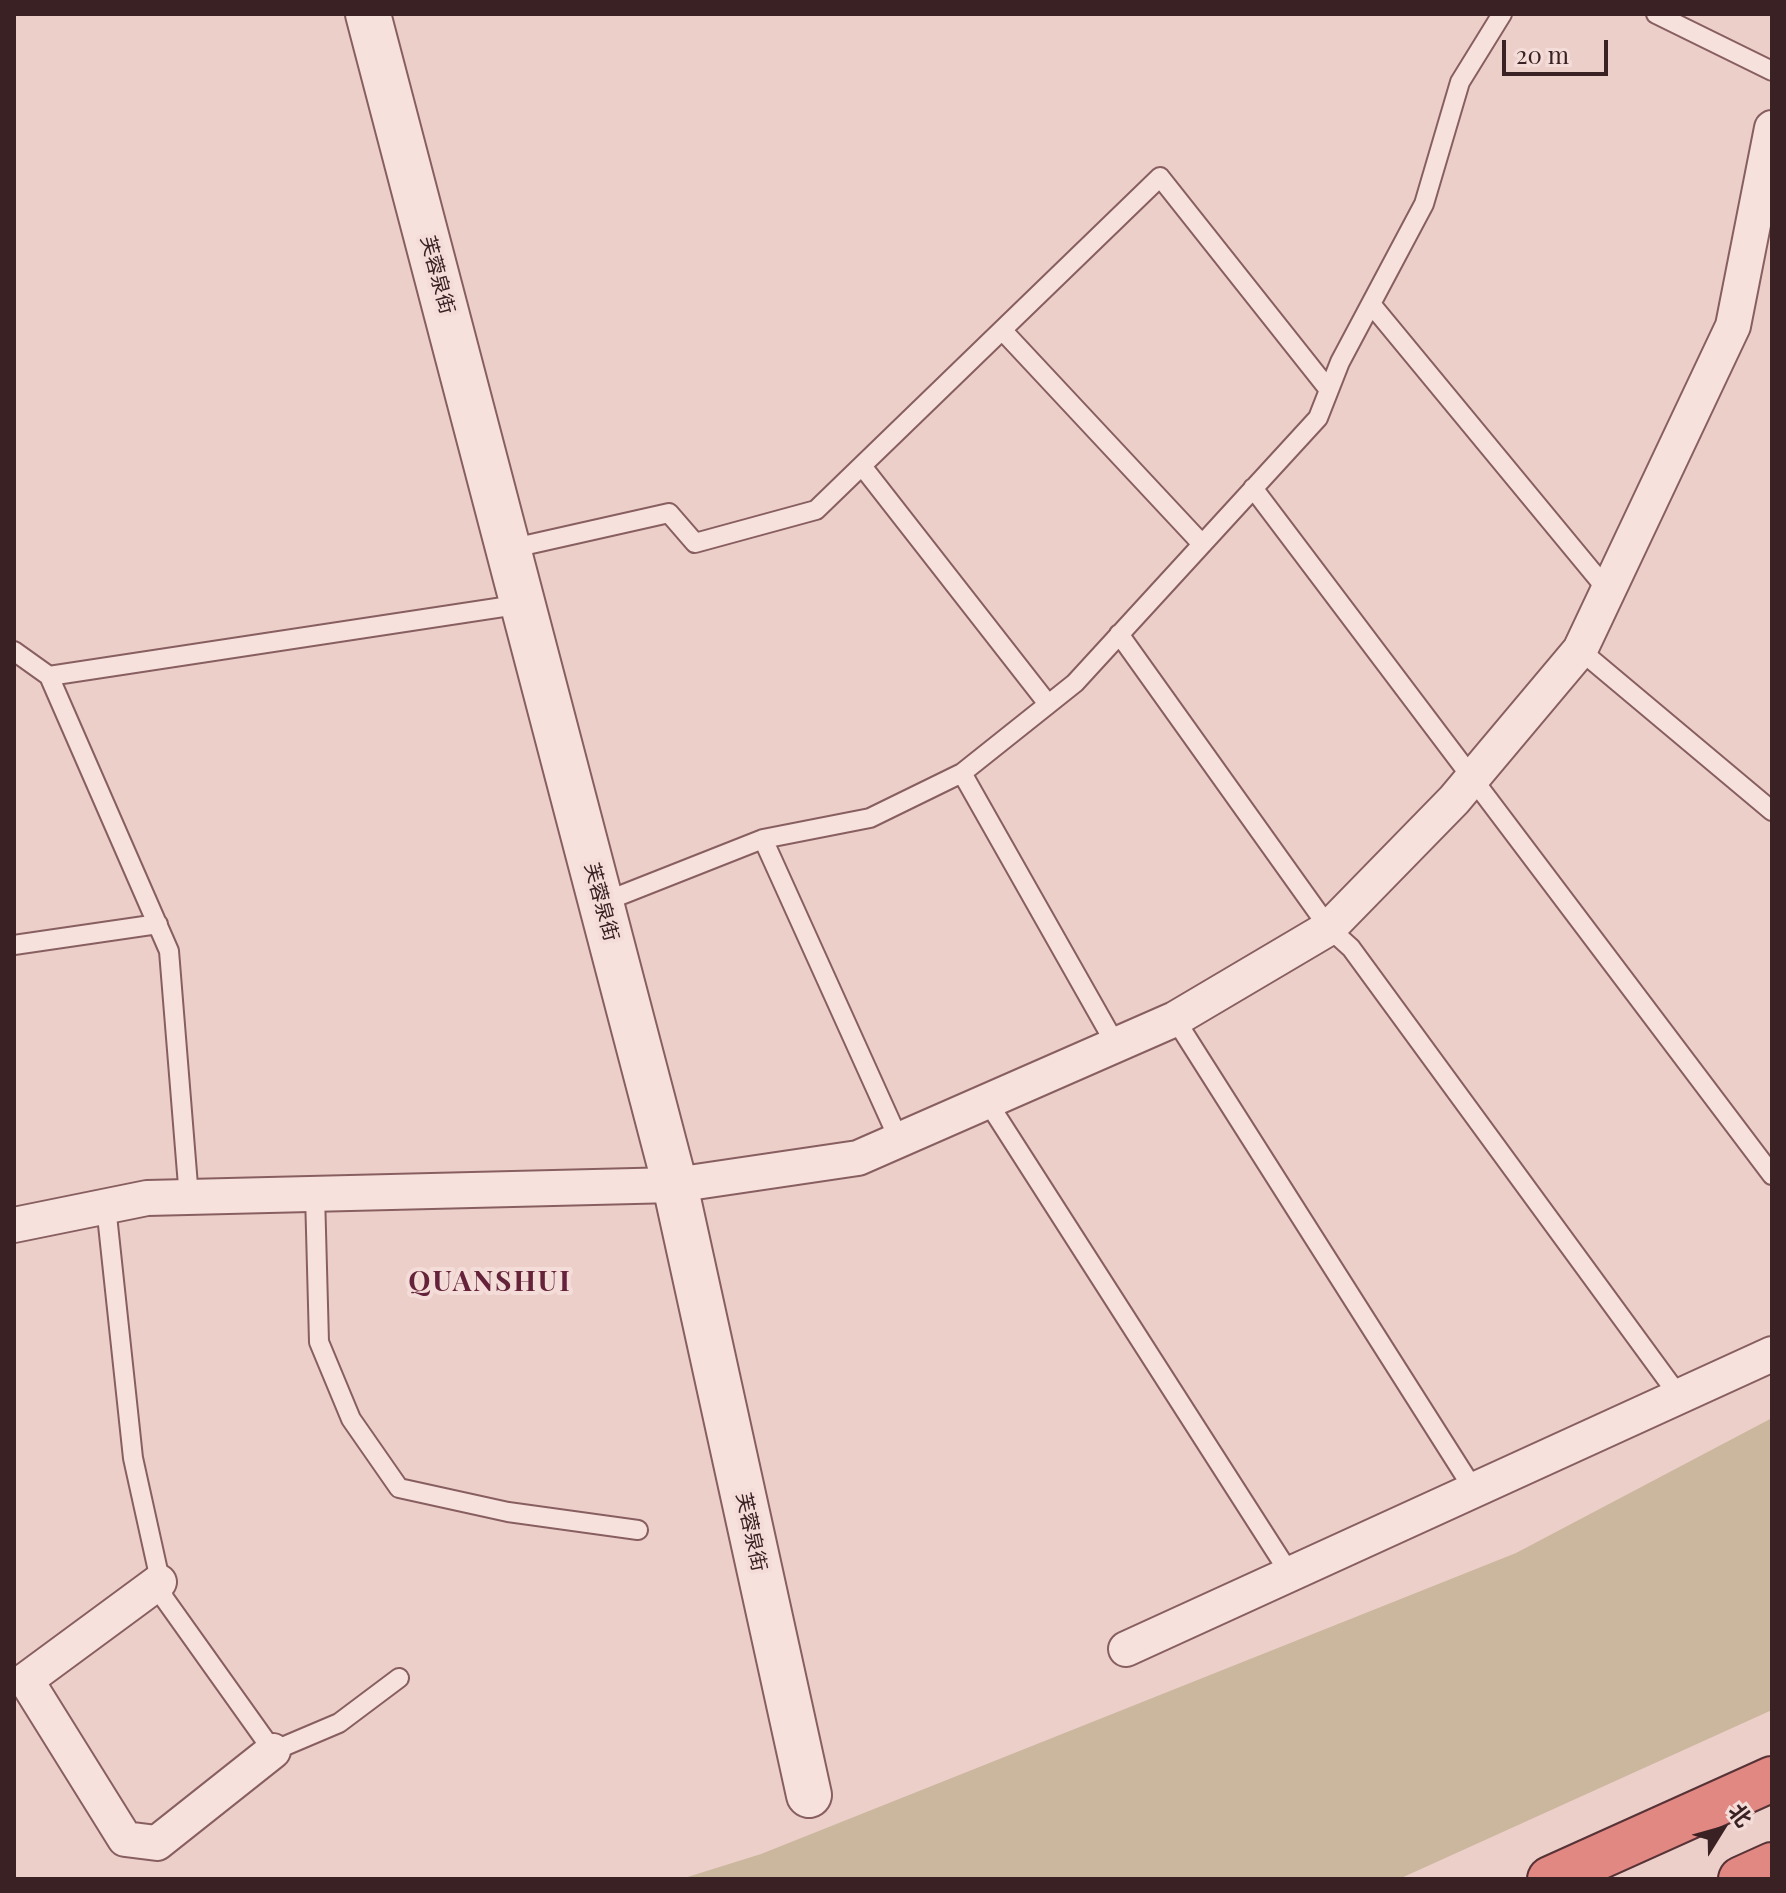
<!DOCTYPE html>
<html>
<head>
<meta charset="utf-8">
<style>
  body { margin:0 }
  #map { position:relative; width:1786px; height:1893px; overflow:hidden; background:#edcfc9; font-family:"Playfair Display","Noto Sans SC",serif }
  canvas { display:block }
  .frame { position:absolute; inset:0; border:16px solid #3a2123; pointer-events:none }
  .north { position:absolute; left:1682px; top:1789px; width:80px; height:80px; -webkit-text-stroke:6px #f4ddd9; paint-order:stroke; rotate:53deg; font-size:22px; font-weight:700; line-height:32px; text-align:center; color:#3a2123 }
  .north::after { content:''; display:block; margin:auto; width:28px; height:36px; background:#3a2123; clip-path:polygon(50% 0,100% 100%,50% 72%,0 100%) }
  .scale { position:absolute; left:1502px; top:40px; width:106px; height:36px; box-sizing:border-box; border:4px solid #3a2123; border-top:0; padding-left:10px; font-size:24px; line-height:28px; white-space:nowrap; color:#3a2123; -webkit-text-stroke:6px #f4ddd9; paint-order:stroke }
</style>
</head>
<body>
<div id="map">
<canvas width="1786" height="1893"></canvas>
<div class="frame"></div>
<div class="north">北</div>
<div class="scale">20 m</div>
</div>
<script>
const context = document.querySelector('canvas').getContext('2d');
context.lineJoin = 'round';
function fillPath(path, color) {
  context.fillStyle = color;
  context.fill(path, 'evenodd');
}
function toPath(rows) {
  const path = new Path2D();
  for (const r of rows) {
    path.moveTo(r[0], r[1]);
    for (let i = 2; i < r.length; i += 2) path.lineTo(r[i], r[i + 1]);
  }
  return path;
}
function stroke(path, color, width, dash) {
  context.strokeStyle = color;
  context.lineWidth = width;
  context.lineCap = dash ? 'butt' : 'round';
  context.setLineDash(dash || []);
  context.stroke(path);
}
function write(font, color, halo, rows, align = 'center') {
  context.font = font + ' "Playfair Display","Noto Sans SC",serif';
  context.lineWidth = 8;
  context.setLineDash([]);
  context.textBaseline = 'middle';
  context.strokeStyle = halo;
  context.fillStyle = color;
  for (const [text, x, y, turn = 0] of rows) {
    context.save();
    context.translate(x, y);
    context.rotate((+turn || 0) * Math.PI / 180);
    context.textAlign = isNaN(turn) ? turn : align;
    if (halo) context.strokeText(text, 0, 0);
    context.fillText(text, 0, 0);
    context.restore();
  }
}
fillPath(toPath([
  [1772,1418,1772,1710,1399,1879,681,1879,761,1854,1516,1553]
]), '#cbb79e');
const service = toPath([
  [1656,14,1772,71],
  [1371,304,1609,592],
  [1003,331,1202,544],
  [862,466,1048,704],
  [1253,488,1772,1175],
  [509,549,669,513,695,543,816,510,1160,177,1329,390],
  [1119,634,1329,928,1351,948,1679,1396],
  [1580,650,1772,811],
  [14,651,49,676,169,951,189,1198],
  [49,676,523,604],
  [962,773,1116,1045],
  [763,839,899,1140],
  [601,903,763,839,870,818,962,773,1075,683,1318,418,1340,362,1424,204,1460,82,1502,14],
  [14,945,158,924],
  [1175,1019,1474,1490],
  [987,1101,1290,1574],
  [315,1194,319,1342,351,1419,399,1488,508,1512,638,1530],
  [106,1206,133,1458,164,1598,273,1751,339,1723,399,1678]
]);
const minor = toPath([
  [14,1225,147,1198,675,1185,858,1158,1175,1019,1329,928,1454,800,1580,650,1733,326,1772,128],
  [159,1582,26,1680,125,1839,157,1843,273,1751],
  [1126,1649,1772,1354]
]);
const tertiary = toPath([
  [368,14,675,1185,809,1795]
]);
const trunk = toPath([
  [1550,1879,1772,1779],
  [1741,1879,1772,1865]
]);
stroke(service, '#885f60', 22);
stroke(minor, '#885f60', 38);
stroke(tertiary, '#885f60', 48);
stroke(trunk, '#573236', 48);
stroke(service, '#f7e1dd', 18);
stroke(minor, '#f7e1dd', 34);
stroke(tertiary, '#f7e1dd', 44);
stroke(trunk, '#e28882', 44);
write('20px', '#3a2123', '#f4ddd9', [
  ["芙蓉泉街",437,275,75],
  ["芙蓉泉街",601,902,75],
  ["芙蓉泉街",751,1532,78]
]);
context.letterSpacing = '2px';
write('bold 28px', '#64233a', '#f4ddd9', [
  ["QUANSHUI",490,1282]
]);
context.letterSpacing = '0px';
</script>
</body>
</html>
